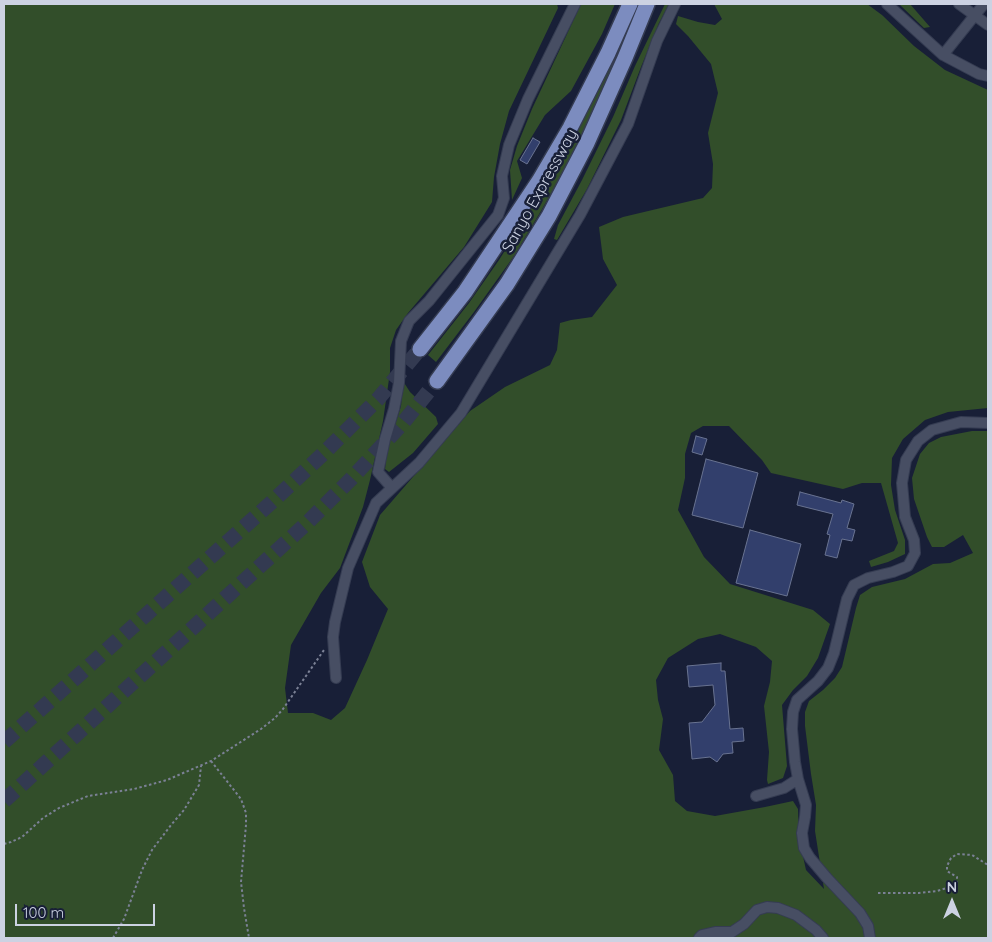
<!DOCTYPE html>
<html>
<head>
<meta charset="utf-8">
<style>
  body { margin:0 }
  #map { position:relative; width:992px; height:942px; overflow:hidden; background:#181f37; font-family:Quicksand,sans-serif }
  canvas { display:block }
  .frame { position:absolute; inset:0; border:5px solid #ccd2e2; pointer-events:none }
  .north { position:absolute; left:927px; top:877px; width:50px; height:50px; -webkit-text-stroke:4px #181f37; paint-order:stroke; rotate:0deg; font-size:14px; font-weight:700; line-height:20px; text-align:center; color:#ccd2e2 }
  .north::after { content:''; display:block; margin:auto; width:18px; height:22px; background:#ccd2e2; clip-path:polygon(50% 0,100% 100%,50% 72%,0 100%) }
  .scale { position:absolute; left:15px; top:904px; width:140px; height:22px; box-sizing:border-box; border:2px solid #ccd2e2; border-top:0; padding-left:6px; font-size:15px; line-height:18px; white-space:nowrap; color:#ccd2e2; -webkit-text-stroke:4px #181f37; paint-order:stroke }
</style>
</head>
<body>
<div id="map">
<canvas width="992" height="942"></canvas>
<div class="frame"></div>
<div class="north">N</div>
<div class="scale">100 m</div>
</div>
<script>
const context = document.querySelector('canvas').getContext('2d');
context.lineJoin = 'round';
function fillPath(path, color) {
  context.fillStyle = color;
  context.fill(path, 'evenodd');
}
function toPath(rows) {
  const path = new Path2D();
  for (const r of rows) {
    path.moveTo(r[0], r[1]);
    for (let i = 2; i < r.length; i += 2) path.lineTo(r[i], r[i + 1]);
  }
  return path;
}
function stroke(path, color, width, dash) {
  context.strokeStyle = color;
  context.lineWidth = width;
  context.lineCap = dash ? 'butt' : 'round';
  context.setLineDash(dash || []);
  context.stroke(path);
}
function write(font, color, halo, rows, align = 'center') {
  context.font = font + ' Quicksand,sans-serif';
  context.lineWidth = 5;
  context.setLineDash([]);
  context.textBaseline = 'middle';
  context.strokeStyle = halo;
  context.fillStyle = color;
  for (const [text, x, y, turn = 0] of rows) {
    context.save();
    context.translate(x, y);
    context.rotate((+turn || 0) * Math.PI / 180);
    context.textAlign = isNaN(turn) ? turn : align;
    if (halo) context.strokeText(text, 0, 0);
    context.fillText(text, 0, 0);
    context.restore();
  }
}
fillPath(toPath([
  [4,4,557,4,558,8,509,111,500,144,494,177,492,202,464,247,408,313,396,330,390,348,390,372,383,421,370,480,363,507,340,568,321,593,291,645,285,688,288,713,313,713,331,720,345,708,367,660,388,609,370,587,362,562,380,515,470,411,505,387,550,365,557,350,560,323,571,320,592,317,617,285,603,259,599,227,623,217,703,198,712,188,713,164,708,133,718,93,711,64,688,36,676,24,678,16,698,22,715,25,722,19,714,4,867,4,882,15,914,46,945,70,988,90,988,408,948,412,925,420,903,439,892,458,891,485,895,510,905,540,905,554,888,562,871,567,869,561,894,551,898,543,881,483,862,483,843,489,771,473,762,460,729,426,703,426,691,433,685,454,685,478,678,510,704,557,730,584,813,610,830,624,818,658,807,676,793,690,782,705,787,766,783,778,768,784,767,780,769,752,764,706,770,682,772,661,756,647,720,634,698,639,668,658,656,680,658,700,663,719,659,750,673,775,675,801,687,811,715,816,765,807,793,801,798,809,799,838,806,870,824,889,815,831,816,805,811,774,805,726,805,712,809,701,823,690,835,678,842,667,856,608,860,595,872,587,905,579,933,564,950,563,973,553,963,535,944,547,932,547,927,537,914,499,912,478,920,454,929,443,941,437,972,431,988,431,988,938,4,938],
  [581,4,615,4,602,34,571,91,545,115,517,161,522,178,512,200,510,170,517,146,532,109],
  [665,4,669,4,659,23,641,67,621,120,587,189,557,240,554,239,558,225,582,180,613,117,635,66],
  [899,4,910,4,930,27,924,28],
  [625,31,627,32,605,84,586,126,563,172,541,211,514,256,474,312,436,362,428,355,469,303,499,260,526,217,557,165],
  [403,381,410,392,436,417,438,424,413,453,389,472,385,469,387,450,401,406]
]), '#324e2a');
const building = toPath([
  [533,138,540,142,527,164,520,160,533,138],
  [696,436,707,439,702,455,692,452,696,436],
  [706,459,758,473,743,528,692,515,706,459],
  [800,492,841,503,842,500,854,504,847,528,855,530,852,541,842,539,837,558,825,555,830,535,827,534,833,514,797,505,800,492],
  [750,530,801,544,787,596,736,583,750,530],
  [721,663,721,671,725,671,730,729,743,728,744,741,732,742,733,753,723,754,717,762,710,757,692,759,689,723,702,722,715,705,713,685,689,687,687,666,721,663]
]);
fillPath(building, '#323f6c');
stroke(building, '#697391', 1);
stroke(toPath([
  [4,742,273,501,325,452,378,399,420,349],
  [4,801,307,523,352,478,402,424,437,381]
]), '#333a51', 15, [15, 8]);
const street = toPath([
  [887,4,943,55,979,74,988,76],
  [959,4,988,25],
  [943,55,975,15,984,4],
  [392,488,378,472,385,439,394,409,399,383,401,341,409,321,429,301,498,215,504,198,502,176,509,145,528,99,575,4],
  [336,678,333,637,335,622,348,568,376,503,419,463,461,413,580,215,628,124,657,41,675,4],
  [756,796,784,788,798,779],
  [699,938,702,935,715,932,732,932,744,924,757,910,767,907,778,908,796,915,816,930,823,938],
  [870,938,868,926,860,913,827,878,810,858,804,848,802,833,805,817,806,805,798,779,795,762,792,729,793,712,797,700,818,681,828,668,834,653,847,599,854,585,868,578,893,572,908,566,915,553,914,540,905,517,902,483,906,460,918,441,932,430,961,422,988,423]
]);
const highway = toPath([
  [420,349,465,292,539,181,570,128,608,53,630,4],
  [437,381,507,284,549,216,587,143,625,58,647,4]
]);
stroke(street, '#353c52', 12);
stroke(highway, '#353c52', 18);
stroke(toPath([
  [211,761,241,799,246,813,246,825,241,882,244,908,249,938],
  [4,844,11,842,22,837,43,818,59,808,88,796,134,789,167,780,211,761,261,729,275,718,283,709,324,650],
  [878,893,919,893,937,891,953,886,957,883,957,877,947,871,947,866,951,858,957,854,972,855,988,865],
  [113,938,124,919,142,870,152,850,171,825,184,810,199,785,201,766]
]), '#7b8195', 2, [2.5, 2.5]);
stroke(street, '#474e63', 10);
stroke(highway, '#7c8cbf', 15);
write('16px', '#ccd2e2', '#181f37', [
  ["Sanyo Expressway",540,191,-61]
]);
</script>
</body>
</html>
